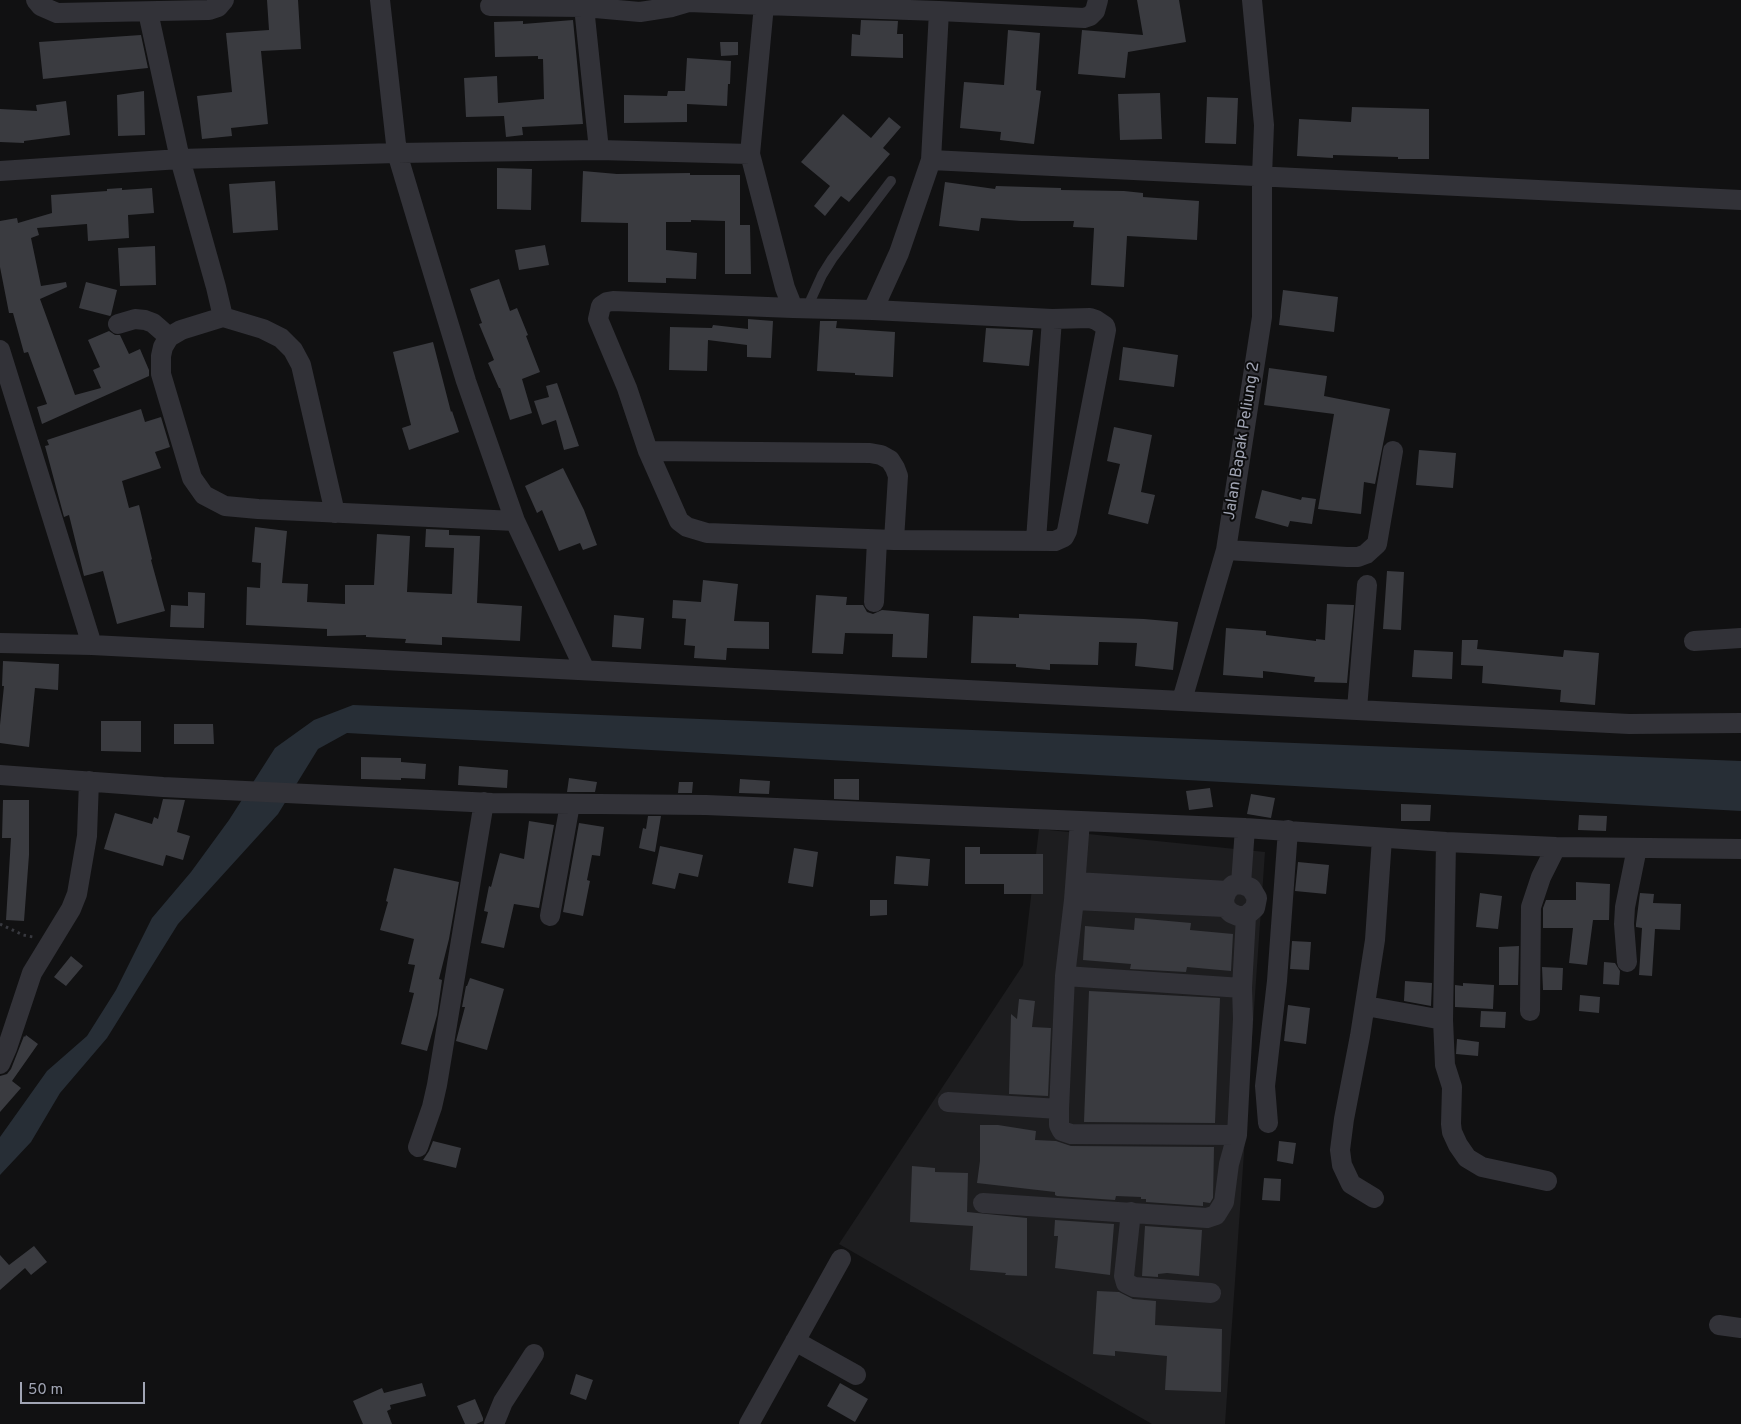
<!DOCTYPE html>
<html>
<head>
<meta charset="utf-8">
<style>
  body { margin:0 }
  #map { position:relative; width:1741px; height:1424px; overflow:hidden; background:#111112; font-family:Overpass,sans-serif }
  canvas { display:block }
  .scale { position:absolute; left:20px; top:1382px; width:125px; height:22px; box-sizing:border-box; border:2px solid #a1a5b4; border-top:0; padding-left:6px; font-size:15px; line-height:18px; white-space:nowrap; color:#a1a5b4; -webkit-text-stroke:4px #0c0c0d; paint-order:stroke }
</style>
</head>
<body>
<div id="map">
<canvas width="1741" height="1424"></canvas>
<div class="scale">50 m</div>
</div>
<script>
const context = document.querySelector('canvas').getContext('2d');
context.lineJoin = 'round';
function fillPath(path, color) {
  context.fillStyle = color;
  context.fill(path, 'evenodd');
}
function toPath(rows) {
  const path = new Path2D();
  for (const r of rows) {
    path.moveTo(r[0], r[1]);
    for (let i = 2; i < r.length; i += 2) path.lineTo(r[i], r[i + 1]);
  }
  return path;
}
function stroke(path, color, width, dash) {
  context.strokeStyle = color;
  context.lineWidth = width;
  context.lineCap = dash ? 'butt' : 'round';
  context.setLineDash(dash || []);
  context.stroke(path);
}
function write(font, color, halo, rows, align = 'center') {
  context.font = font + ' Overpass,sans-serif';
  context.lineWidth = 4;
  context.setLineDash([]);
  context.textBaseline = 'middle';
  context.strokeStyle = halo;
  context.fillStyle = color;
  for (const [text, x, y, turn = 0] of rows) {
    context.save();
    context.translate(x, y);
    context.rotate((+turn || 0) * Math.PI / 180);
    context.textAlign = isNaN(turn) ? turn : align;
    if (halo) context.strokeText(text, 0, 0);
    context.fillText(text, 0, 0);
    context.restore();
  }
}
fillPath(toPath([
  [1039,829,1265,852,1225,1424,1152,1424,839,1244,1023,965]
]), '#1d1d1f');
fillPath(toPath([
  [353,705,1741,761,1741,811,347,733,318,749,278,814,178,924,107,1038,60,1093,31,1142,0,1175,0,1137,47,1071,87,1036,116,990,152,918,191,872,229,820,275,748,314,720]
]), '#272e36');
fillPath(toPath([
  [267,0,298,0,301,49,261,51,268,124,231,128,232,136,202,139,197,96,232,92,226,33,269,30],
  [1137,0,1179,0,1186,42,1128,52,1125,78,1078,74,1082,30,1143,35],
  [573,20,583,124,522,127,523,135,506,137,504,116,466,117,464,78,497,76,498,103,544,99,543,59,538,59,538,56,495,57,494,22,523,21,523,24],
  [861,20,898,21,897,34,903,34,903,58,851,56,852,34,860,35],
  [1008,30,1040,33,1036,90,1041,91,1034,144,1000,140,1001,132,960,128,964,82,1004,85],
  [141,35,148,68,43,79,39,42],
  [720,42,738,42,738,55,721,56],
  [687,58,731,61,730,84,728,84,727,106,687,104,687,122,624,123,624,95,667,96,668,91,685,91],
  [144,91,145,135,118,136,117,95],
  [1160,93,1162,139,1120,140,1118,94],
  [1207,97,1238,98,1236,144,1205,143],
  [66,101,70,135,24,141,24,143,0,142,0,109,37,111,36,105],
  [1352,107,1429,109,1429,159,1398,159,1398,157,1333,155,1333,158,1297,156,1299,119,1351,122],
  [843,114,871,138,889,117,901,127,883,148,890,154,849,202,841,196,825,216,814,206,830,186,801,162],
  [497,168,532,169,531,210,497,209],
  [583,171,617,174,690,173,690,175,740,175,740,225,750,225,751,274,725,274,725,221,691,220,691,222,666,222,666,250,697,253,696,279,666,278,666,283,628,282,628,223,581,222],
  [275,181,278,230,233,233,229,184],
  [945,182,995,189,996,186,1061,188,1061,190,1124,191,1143,193,1143,197,1199,201,1197,240,1127,236,1124,287,1091,285,1094,228,1073,227,1074,221,1021,221,981,218,979,231,939,226],
  [122,188,122,190,152,188,154,213,128,215,129,238,88,241,87,224,37,228,39,235,31,238,41,286,66,282,67,287,40,299,75,395,101,388,93,370,100,367,88,340,109,331,115,335,120,335,129,354,140,349,149,370,149,376,42,424,37,407,47,404,28,352,24,353,13,313,9,313,0,267,0,221,17,218,18,223,52,213,51,195,107,191,107,189],
  [545,245,549,265,519,270,515,250],
  [155,246,156,285,120,286,118,248],
  [499,279,510,311,517,308,528,335,526,336,540,372,522,379,532,413,510,420,500,388,499,388,488,363,494,360,479,324,482,323,470,289],
  [86,282,117,290,111,315,110,316,79,308],
  [1283,290,1338,297,1334,332,1279,325],
  [748,319,773,321,771,358,747,357,747,345,708,340,707,371,669,370,670,327,712,328,713,325,748,329],
  [820,321,837,321,836,328,895,332,893,377,855,375,855,373,817,371],
  [986,328,1033,330,1029,366,983,362],
  [433,342,451,412,452,411,459,432,409,450,402,428,411,425,393,352],
  [1123,347,1178,355,1174,387,1119,380],
  [1269,368,1327,376,1324,396,1390,409,1375,484,1364,482,1361,514,1318,509,1334,414,1264,405],
  [557,383,579,446,564,450,556,420,542,425,534,401,549,397,546,386],
  [141,409,145,422,161,417,170,447,155,452,161,468,122,481,129,508,139,505,152,559,151,560,165,611,117,624,103,571,84,576,69,515,64,517,45,446,49,445,47,440],
  [1114,427,1152,435,1141,492,1155,495,1148,524,1108,514,1120,464,1107,461],
  [1419,450,1456,453,1453,488,1416,485],
  [563,468,584,510,597,545,583,550,580,543,559,551,542,510,537,513,525,486],
  [1262,490,1301,500,1302,497,1316,499,1312,524,1290,521,1288,527,1255,518],
  [255,527,287,531,282,583,308,584,307,602,345,604,345,585,374,585,377,534,410,536,407,592,452,594,454,548,425,547,426,529,449,530,449,535,480,536,477,603,522,606,520,641,442,637,442,645,405,643,406,639,366,637,366,635,327,636,327,629,246,625,247,587,260,588,261,563,252,562],
  [1387,571,1404,572,1401,630,1383,629],
  [703,580,738,584,734,621,769,622,769,649,727,648,726,660,694,658,695,646,684,645,686,619,672,618,673,600,701,602],
  [188,592,205,593,204,628,170,627,171,605,188,606],
  [816,595,847,597,846,605,863,605,867,612,873,614,882,610,929,614,927,658,892,657,893,634,845,633,843,654,812,653],
  [1327,604,1354,605,1347,683,1314,682,1315,677,1263,671,1263,678,1223,675,1226,628,1266,631,1266,635,1316,641,1316,639,1325,640],
  [1019,614,1144,619,1178,622,1173,670,1135,666,1137,643,1099,642,1098,665,1050,664,1050,670,1016,667,1016,664,971,663,973,616,1019,618],
  [614,615,644,618,641,649,612,647],
  [1462,640,1478,640,1477,649,1563,657,1564,650,1599,653,1595,705,1560,702,1561,690,1482,683,1483,666,1461,665],
  [1414,650,1453,652,1452,679,1412,677],
  [3,661,59,664,58,690,35,688,29,747,0,743,0,725,4,686,2,686],
  [101,721,141,721,141,752,101,751],
  [174,724,213,724,214,744,174,744],
  [361,757,401,758,401,762,426,764,425,779,401,778,401,780,361,779],
  [459,766,508,770,507,788,458,785],
  [569,778,597,782,595,792,567,792],
  [740,779,770,781,769,794,739,793],
  [834,779,859,779,859,800,834,799],
  [679,782,693,782,692,793,678,793],
  [1210,788,1213,807,1189,810,1186,791],
  [1251,794,1275,798,1271,818,1247,814],
  [163,799,185,800,177,832,190,836,183,860,166,855,163,866,104,849,115,813,152,824,154,817,158,819],
  [3,800,29,800,29,855,24,921,6,920,11,838,2,838],
  [1401,804,1431,805,1430,821,1401,821],
  [1579,815,1607,816,1606,831,1578,830],
  [648,816,661,816,655,852,639,848,643,828,646,829],
  [529,821,554,825,539,908,514,904,504,948,481,943,488,912,484,911,489,886,491,887,500,853,524,859],
  [579,823,604,827,600,856,592,855,587,880,590,881,583,916,563,912],
  [660,846,703,855,698,877,679,873,675,889,652,884],
  [965,847,980,847,980,854,1043,854,1043,894,1004,894,1004,884,965,884],
  [794,848,818,852,813,887,788,883],
  [896,856,930,859,928,886,894,884],
  [1298,862,1329,865,1326,894,1295,891],
  [394,868,459,882,449,939,439,979,442,980,437,1015,427,1051,401,1044,414,993,409,992,415,965,408,964,414,939,380,930,388,902,386,901],
  [1576,882,1610,884,1609,920,1593,920,1587,965,1569,963,1573,928,1543,928,1543,908,1546,900,1576,900],
  [1480,893,1502,896,1498,929,1476,927],
  [1640,893,1654,894,1653,903,1681,904,1680,930,1655,929,1652,976,1639,975,1642,928,1636,927,1636,924],
  [870,900,887,900,887,915,870,916],
  [1135,918,1191,923,1190,930,1233,934,1231,971,1187,967,1186,972,1130,969,1131,964,1083,960,1085,926,1134,930],
  [1292,941,1311,942,1309,970,1290,969],
  [1519,946,1518,985,1499,985,1499,947],
  [71,956,83,966,66,986,54,977],
  [1604,962,1615,963,1620,971,1619,985,1603,984],
  [1542,967,1563,968,1562,990,1543,990],
  [470,978,504,989,487,1050,456,1041,465,1007,462,1007,466,986,467,986],
  [1405,981,1432,983,1431,1006,1404,1001],
  [1463,983,1494,985,1493,1009,1455,1007,1455,985,1463,986],
  [1089,991,1220,998,1215,1123,1084,1122],
  [1580,995,1600,997,1599,1013,1579,1011],
  [1019,999,1035,1001,1032,1027,1051,1028,1048,1096,1009,1094,1011,1014,1017,1019],
  [1288,1005,1310,1008,1306,1044,1284,1041],
  [1481,1011,1506,1012,1505,1028,1480,1027],
  [26,1035,38,1044,12,1081,21,1088,0,1112,0,1076,7,1074,11,1069,24,1036,25,1037],
  [1457,1039,1479,1042,1478,1056,1456,1054],
  [980,1125,998,1125,1036,1131,1035,1140,1056,1141,1071,1146,1214,1147,1213,1198,1210,1203,1203,1202,1203,1206,1146,1202,1146,1199,1141,1199,1141,1197,1116,1196,1115,1200,1057,1196,1055,1195,1055,1192,977,1183,980,1161],
  [433,1141,461,1148,456,1168,423,1160,429,1151],
  [1279,1141,1296,1143,1293,1164,1277,1161],
  [912,1166,935,1168,935,1172,968,1173,967,1212,1027,1218,1027,1276,1005,1275,1006,1273,970,1270,973,1226,910,1222],
  [1264,1178,1281,1179,1280,1201,1262,1200],
  [1055,1220,1114,1224,1110,1275,1055,1268,1058,1236,1054,1236],
  [1145,1226,1202,1230,1199,1276,1167,1273,1158,1274,1158,1277,1142,1276],
  [34,1246,47,1262,31,1275,25,1268,0,1290,0,1255,9,1265],
  [1097,1291,1119,1292,1133,1299,1156,1301,1155,1325,1222,1329,1221,1392,1165,1390,1167,1356,1115,1351,1115,1356,1093,1354],
  [576,1374,593,1380,586,1400,570,1394],
  [422,1383,426,1396,390,1405,391,1409,387,1411,392,1424,363,1424,353,1401,382,1388,384,1393],
  [840,1383,868,1399,855,1422,827,1406],
  [475,1399,483,1418,483,1421,476,1424,465,1424,457,1406]
]), '#3a3b40');
stroke(toPath([
  [0,924,23,935,33,937]
]), '#38393f', 3, [2.5, 4]);
stroke(toPath([
  [807,308,822,275,832,259,891,181]
]), '#323238', 10);
stroke(toPath([
  [36,0,41,6,57,13,209,10,218,7,224,0],
  [380,0,397,153,421,233,466,381,515,521,585,670],
  [490,6,584,7],
  [939,11,1084,18,1090,16,1095,11,1098,0],
  [148,12,180,159,216,287,223,317,181,330,169,337,163,347,161,356,161,374,192,478,204,495,225,506,258,509,515,521],
  [599,150,584,7,640,12,672,7,689,2,764,5],
  [750,154,764,5,939,11,931,160],
  [0,171,180,159,397,153,599,150,750,154,785,288,793,308,873,310,899,253,931,160,1741,200],
  [793,308,613,301,607,302,601,306,598,319,627,388,648,451,679,521,687,527,707,533,894,540,1055,541,1064,537,1067,531,1106,330,1105,326,1096,320,1090,318,1052,319,873,310],
  [223,317,263,329,281,338,293,350,301,365,335,513],
  [118,324,135,319,145,320,153,323,169,337],
  [0,350,92,645],
  [648,451,870,453,881,455,890,460,895,468,898,476,894,540],
  [1036,540,1052,319],
  [1226,550,1347,557,1358,557,1366,554,1377,544,1393,451],
  [874,602,877,540],
  [1694,641,1741,638],
  [0,643,92,645,1629,724,1741,723],
  [1182,700,1226,550,1262,317,1262,176,1264,125,1252,0],
  [1357,709,1367,585],
  [0,775,163,787,492,803,706,805,1245,828,1446,842,1556,847,1741,849],
  [1080,821,1074,900,1065,976,1242,988,1246,916,1255,908,1257,898,1251,888,1241,884,1233,885,1227,891,1224,899,1225,907,1231,913,1238,916,1246,916],
  [1076,882,1227,891],
  [1241,884,1245,828],
  [1074,900,1225,907],
  [550,916,570,804],
  [1627,962,1624,924,1625,907,1637,848],
  [1065,976,1059,1109,1059,1125,1062,1131,1071,1134,1237,1135],
  [1366,1006,1443,1020,1446,842],
  [1530,1011,1531,907,1541,877,1556,847],
  [1443,1020,1445,1065,1452,1087,1451,1124,1452,1132,1458,1145,1467,1158,1482,1167,1547,1181],
  [0,1064,7,1048,32,973,71,909,77,894,87,836,89,781],
  [948,1102,1059,1109],
  [1268,1123,1265,1086,1277,981,1288,830],
  [418,1147,432,1107,437,1085,484,802],
  [1374,1198,1351,1184,1342,1165,1340,1150,1344,1119,1360,1036,1375,940,1382,838],
  [983,1203,1207,1218,1216,1215,1224,1202,1229,1164,1237,1135,1243,1019,1242,988],
  [1131,1212,1124,1276,1126,1283,1134,1287,1211,1293],
  [1719,1325,1741,1328],
  [795,1341,856,1375],
  [494,1424,503,1402,534,1354],
  [749,1424,841,1259]
]), '#323238', 20);
write('16px', '#a1a5b4', '#0c0c0d', [
  ["Jalan Bapak Peliung 2",1243,441,-81]
]);
</script>
</body>
</html>
